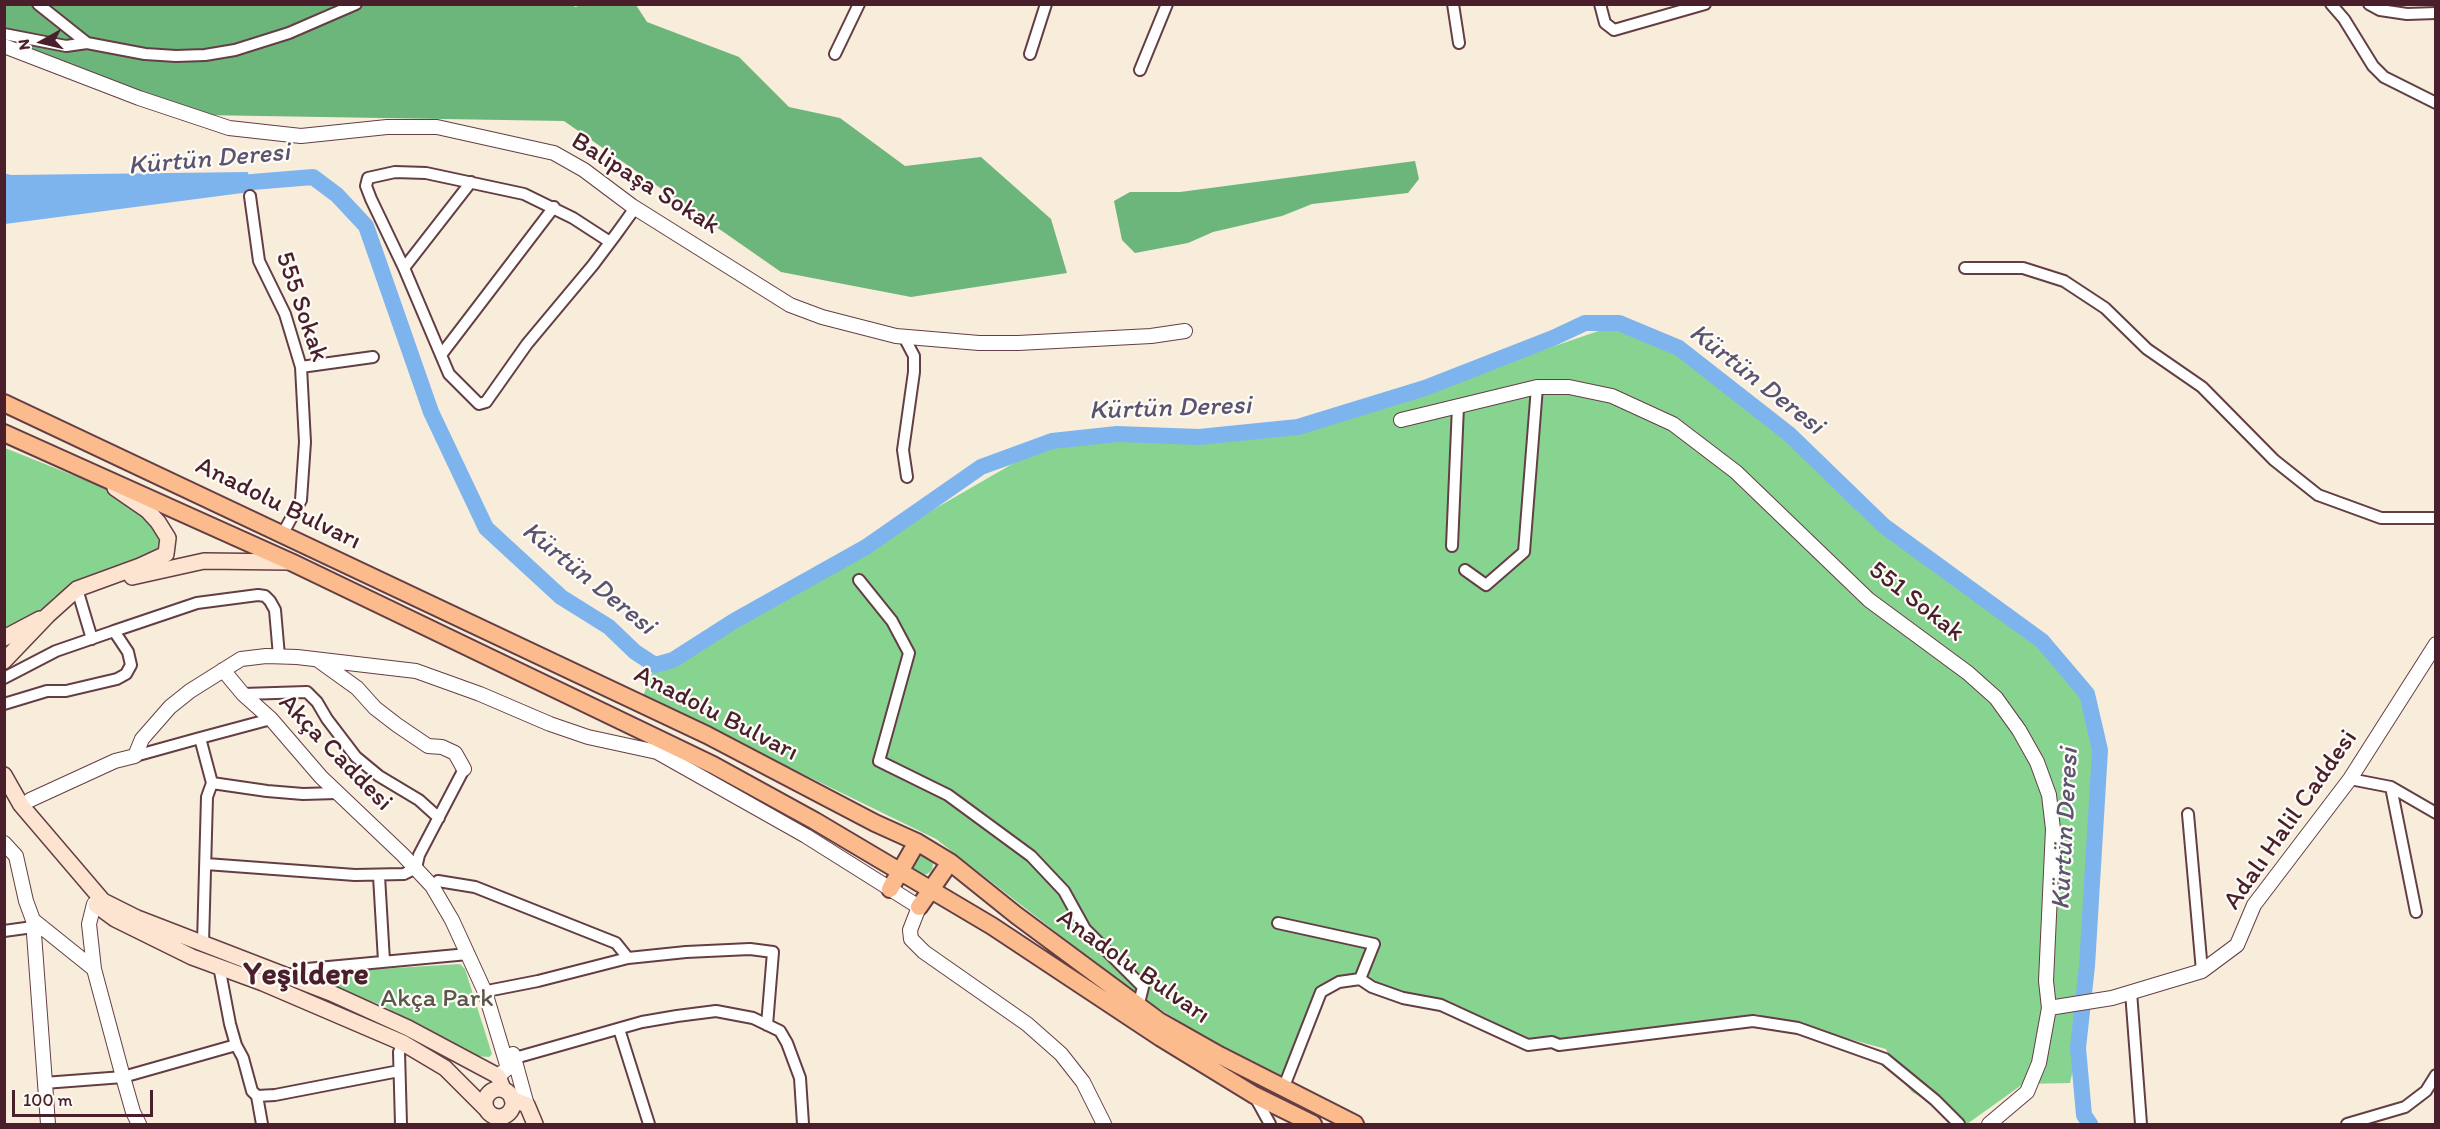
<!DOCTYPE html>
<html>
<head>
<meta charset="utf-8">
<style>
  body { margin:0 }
  #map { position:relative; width:2440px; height:1129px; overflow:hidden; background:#f8ecdb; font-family:Itim,sans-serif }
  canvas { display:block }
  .frame { position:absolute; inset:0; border:6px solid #4a1f2b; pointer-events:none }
  .north { position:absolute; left:12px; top:12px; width:60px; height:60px; -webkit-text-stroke:4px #fdfcf7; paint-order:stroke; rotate:262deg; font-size:16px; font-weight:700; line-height:24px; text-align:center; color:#4a1f2b }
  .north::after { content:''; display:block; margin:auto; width:21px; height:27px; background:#4a1f2b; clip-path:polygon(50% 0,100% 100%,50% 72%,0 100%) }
  .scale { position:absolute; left:12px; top:1090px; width:141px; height:27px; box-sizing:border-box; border:3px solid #4a1f2b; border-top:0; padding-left:8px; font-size:18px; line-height:21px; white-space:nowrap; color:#4a1f2b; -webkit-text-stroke:4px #fdfcf7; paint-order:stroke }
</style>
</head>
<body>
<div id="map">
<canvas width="2440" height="1129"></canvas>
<div class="frame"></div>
<div class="north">N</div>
<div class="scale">100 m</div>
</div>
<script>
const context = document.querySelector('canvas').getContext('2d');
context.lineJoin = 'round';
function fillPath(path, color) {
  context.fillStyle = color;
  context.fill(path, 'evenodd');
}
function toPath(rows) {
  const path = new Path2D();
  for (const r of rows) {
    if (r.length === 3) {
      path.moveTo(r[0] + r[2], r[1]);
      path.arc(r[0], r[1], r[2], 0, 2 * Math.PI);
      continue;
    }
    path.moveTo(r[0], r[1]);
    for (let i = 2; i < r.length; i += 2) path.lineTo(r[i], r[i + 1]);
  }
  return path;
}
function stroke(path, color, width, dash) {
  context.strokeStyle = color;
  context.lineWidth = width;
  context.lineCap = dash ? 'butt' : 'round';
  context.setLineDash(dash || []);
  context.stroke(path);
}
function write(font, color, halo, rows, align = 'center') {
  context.font = font + ' Itim,sans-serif';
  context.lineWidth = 4.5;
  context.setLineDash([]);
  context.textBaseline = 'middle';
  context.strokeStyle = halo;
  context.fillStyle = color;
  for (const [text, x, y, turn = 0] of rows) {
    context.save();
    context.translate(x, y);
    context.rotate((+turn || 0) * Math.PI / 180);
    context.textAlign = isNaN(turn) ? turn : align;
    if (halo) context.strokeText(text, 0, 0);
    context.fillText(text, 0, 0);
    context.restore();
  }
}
fillPath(toPath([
  [1613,326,1679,348,1884,526,2042,641,2087,694,2100,750,2078,1048,2070,1083,2023,1084,1967,1124,1912,1092,1897,1074,1886,1049,1757,1014,1529,1042,1349,976,1319,989,1284,1080,1279,1083,1137,995,936,839,643,696,655,665,673,660,1052,441,1199,437,1298,427,1377,407],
  [5,448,130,498,168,538,158,558,93,577,54,597,38,620,5,638],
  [923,865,10],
  [460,964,465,969,492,1054,489,1057,476,1056,413,1024,384,1006,319,982,316,973]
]), '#87d491');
fillPath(toPath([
  [573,4,575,7,586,4,636,5,647,22,739,57,789,107,840,118,905,166,981,157,1051,219,1067,273,911,297,781,272,564,121,201,115,5,41,4,5],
  [1415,161,1419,179,1408,193,1312,204,1282,216,1213,232,1188,243,1135,253,1122,240,1114,201,1130,192,1180,192]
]), '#6db67b');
fillPath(toPath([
  [248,172,250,192,5,224,4,173,11,175]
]), '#7eb4ed');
stroke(toPath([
  [228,184,313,177,337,195,366,226,431,412,486,528,561,597,609,627,635,652,655,665,673,660,734,621,866,547,981,467,1052,441,1117,434,1199,437,1298,427,1425,388,1553,338,1585,323,1619,323,1679,348,1789,434,1884,526,2042,641,2087,694,2100,750,2087,966,2078,1048,2084,1115,2090,1124]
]), '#7eb4ed', 16);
const minor = toPath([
  [38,4,87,43,145,54,176,56,205,55,235,50,289,33,356,4],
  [1453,4,1459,43],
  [1600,4,1605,23,1614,30,1705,4],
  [2331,4,2344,19,2373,66,2384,77,2436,103],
  [2369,4,2380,10,2407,14,2436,13],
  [4,34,66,46,87,43],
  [835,54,859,4],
  [1030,54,1046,4],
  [1140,70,1167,4],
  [250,196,259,261,285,314,301,367,305,442,301,500,282,535],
  [610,242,573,218,524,194,426,173,395,172,368,178,366,186,371,199,404,268,449,374,479,404,486,402,527,344,593,265,617,233,635,208],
  [404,268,471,182],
  [1965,268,2023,268,2064,281,2105,308,2147,349,2202,387,2274,460,2318,495,2381,518,2436,518],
  [904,337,914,356,914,372,903,450,907,477],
  [441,355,554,207],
  [301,367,373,357],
  [1452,546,1458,406],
  [1465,570,1486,585,1524,552,1537,387],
  [859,580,892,621,909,653,879,761,948,795,1031,856,1064,891,1085,929,1143,987,1138,1007],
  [77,589,92,639],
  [114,631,197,603,258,595,265,596,270,601,275,610,279,656],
  [4,678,56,651,114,631,128,652,131,665,126,674,117,679,66,691,47,691,4,704],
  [243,694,307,692,317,702,327,719,356,757,379,776,419,800,439,818],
  [200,738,271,719],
  [135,756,200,738,212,783,207,797,203,943],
  [2350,779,2391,787,2436,813],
  [212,783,267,791,303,794,337,793],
  [2391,787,2416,912],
  [2188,814,2202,971],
  [206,864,355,875,404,874,416,868,419,855,464,769],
  [379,876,384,961],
  [438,881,475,887,616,943,628,958],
  [1278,923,1374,944,1360,979],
  [4,931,33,927],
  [219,966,230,1024,236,1045],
  [286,976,307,969,468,954],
  [492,990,538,981,628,958,686,952,750,949,773,952,767,1025],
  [2131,992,2141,1124],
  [619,1029,649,1124],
  [515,1058,642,1022,677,1016,716,1011,753,1018,780,1031,787,1043,800,1078,803,1124],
  [44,1083,123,1077,236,1045,243,1058,252,1091,257,1096,275,1095,399,1071],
  [1283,1089,1321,992,1339,982,1360,979,1372,987,1403,998,1441,1005,1528,1045,1552,1042,1559,1045,1753,1021,1798,1028,1885,1059,1935,1100,1959,1124],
  [1254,1095,1270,1124],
  [257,1096,262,1124],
  [401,1124,399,1052,403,1043],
  [2347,1124,2405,1107,2426,1091,2436,1075]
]);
const tertiary = toPath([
  [4,46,139,98,229,128,301,136,387,127,437,127,554,153,584,170,632,206,790,305,822,317,896,336,979,343,1018,343,1151,336,1185,331],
  [1401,420,1537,387,1569,387,1612,396,1673,424,1736,472,1869,600,1968,673,1996,698,2019,730,2037,762,2049,795,2053,829,2046,981,2049,1008,2039,1063,2027,1092,1989,1124],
  [318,660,357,688,375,708,397,725,428,746,442,747,455,753,464,769],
  [223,670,243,694,271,719,321,777,403,855,432,886,452,920,485,992,508,1068,498,1076],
  [30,800,115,761,135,756,142,739,170,707,190,691,241,659,266,656,297,657,416,671,480,694,550,724,588,737,657,752,806,836,919,907,910,930,911,939,924,952,1027,1024,1061,1054,1083,1082,1104,1124],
  [4,843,16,856,26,901,33,920,48,1124],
  [33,920,94,969,123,1077,133,1112,139,1124],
  [94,969,89,924,94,904],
  [2049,1008,2112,998,2202,971,2237,945,2254,905,2350,779,2436,644],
  [513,1054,527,1105]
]);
const secondary = toPath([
  [132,577,204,561,290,562],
  [4,638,40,619],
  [4,661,48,615,77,589,140,566,166,554,168,538,158,522,147,510,115,488],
  [4,775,21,805,103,901,137,918,331,993,408,1028,498,1076,503,1089],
  [96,905,115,919,192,957,263,983,403,1043,445,1068,486,1109],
  [499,1103,14],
  [512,1099,527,1105,535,1124]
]);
const trunk = toPath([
  [4,403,707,735,875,823,917,842,950,862,1016,915,1159,1021,1219,1055,1355,1124],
  [4,433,291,562,713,765,815,821,992,926,1161,1038,1254,1095,1313,1124],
  [890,889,917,842],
  [919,907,950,862]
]);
stroke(minor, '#643e45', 14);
stroke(tertiary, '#643e45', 16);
stroke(secondary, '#643e45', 18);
stroke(trunk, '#643e45', 20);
stroke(minor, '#fff', 10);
stroke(tertiary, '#fff', 14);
stroke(secondary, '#fde4d1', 15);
stroke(trunk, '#fbbb8d', 16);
write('26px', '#4a1f2b', '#fdfcf7', [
  ["Balipaşa Sokak",645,184,32],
  ["555 Sokak",301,307,71],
  ["Anadolu Bulvarı",278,504,26],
  ["551 Sokak",1916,602,38],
  ["Anadolu Bulvarı",716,714,27],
  ["Akça Caddesi",335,753,46],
  ["Adalı Halil Caddesi",2291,820,-55],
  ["Anadolu Bulvarı",1133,967,35]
]);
write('26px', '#5c554a', '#fdfcf7', [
  ["Akça Park",437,999]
]);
write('italic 27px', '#5c536f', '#fdfcf7', [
  ["Kürtün Deresi",209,160,-5],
  ["Kürtün Deresi",1756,380,38],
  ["Kürtün Deresi",1170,409,-2],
  ["Kürtün Deresi",588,579,39],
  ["Kürtün Deresi",2066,829,-87]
]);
write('bold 32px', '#4a1f2b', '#fdfcf7', [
  ["Yeşildere",306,976]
]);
</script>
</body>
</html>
